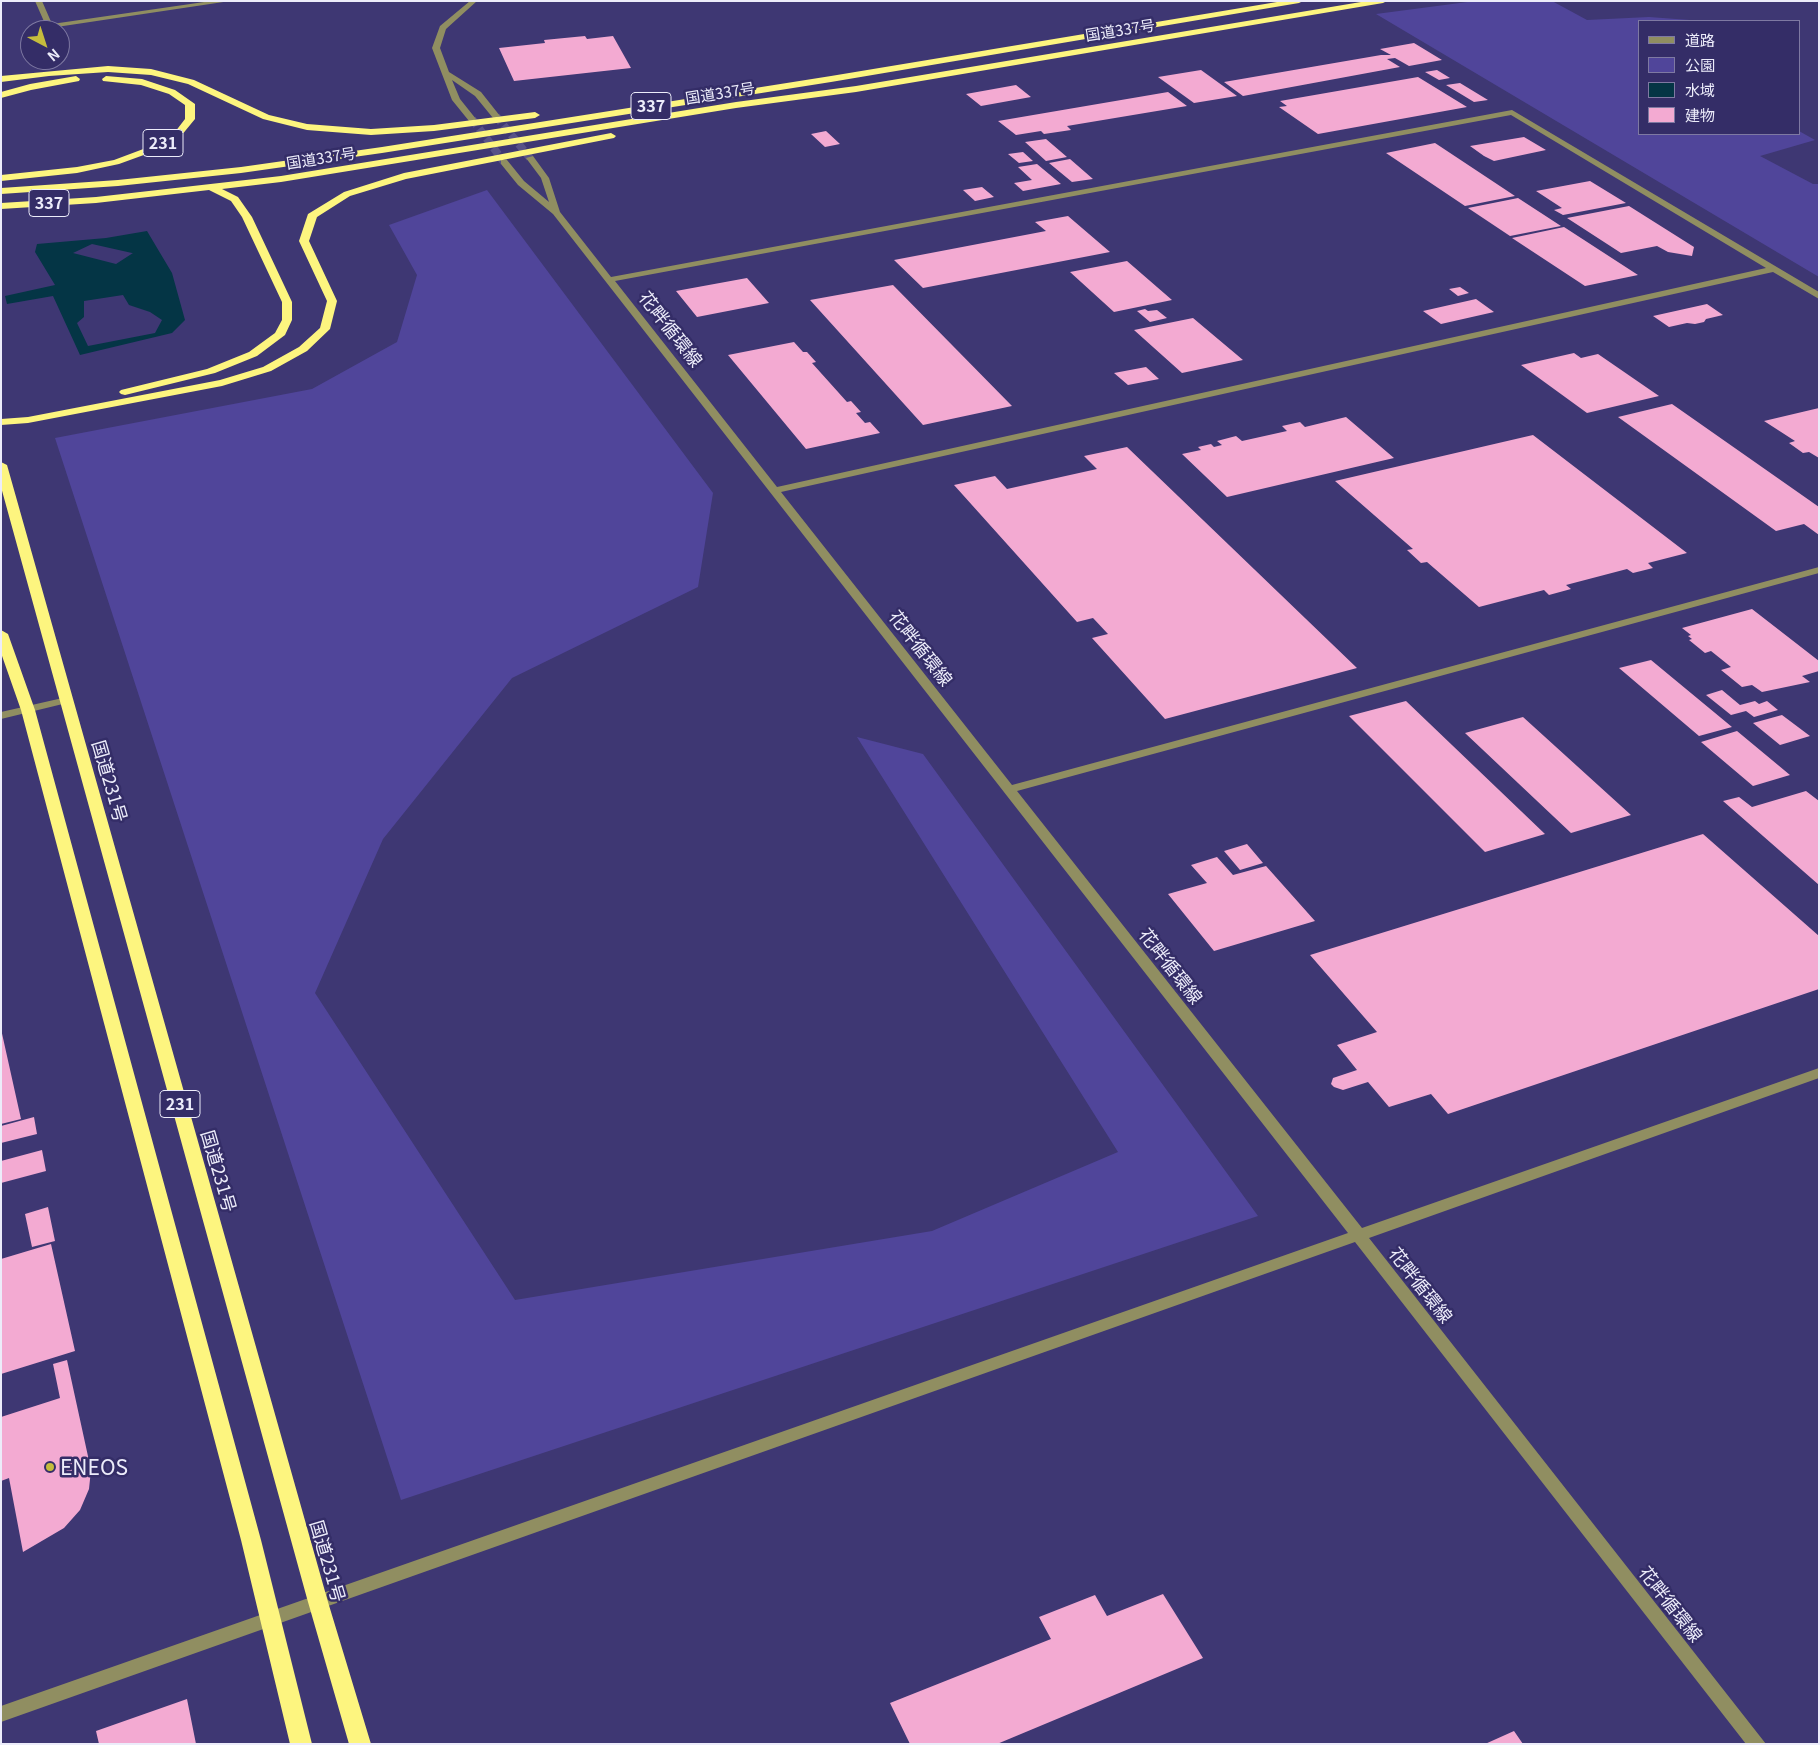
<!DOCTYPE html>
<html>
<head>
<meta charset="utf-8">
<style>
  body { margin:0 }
  #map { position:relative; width:1820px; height:1745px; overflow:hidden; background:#3e3773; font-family:Georgia,"Noto Sans JP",serif }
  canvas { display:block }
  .frame { position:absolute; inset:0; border:2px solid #ececfa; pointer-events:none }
  .legend { position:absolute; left:1638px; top:20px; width:162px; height:115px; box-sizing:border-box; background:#342d67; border:1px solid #7e79a2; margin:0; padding:6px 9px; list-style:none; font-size:15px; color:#ececfa }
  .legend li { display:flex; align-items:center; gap:10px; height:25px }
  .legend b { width:25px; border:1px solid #7e79a2 }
  .north { position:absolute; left:20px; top:20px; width:50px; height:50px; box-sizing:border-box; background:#342d67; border:1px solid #7e79a2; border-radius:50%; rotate:140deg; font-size:14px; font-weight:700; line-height:20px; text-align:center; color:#ececfa }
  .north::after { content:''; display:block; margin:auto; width:18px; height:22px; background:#c5bc3d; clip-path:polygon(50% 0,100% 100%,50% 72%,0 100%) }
</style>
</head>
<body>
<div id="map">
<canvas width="1820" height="1745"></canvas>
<div class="frame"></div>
<ul class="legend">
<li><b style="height:6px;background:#908e61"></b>道路</li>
<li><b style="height:14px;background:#50459a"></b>公園</li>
<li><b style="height:14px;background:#043545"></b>水域</li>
<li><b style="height:14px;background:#f3aad2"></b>建物</li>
</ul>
<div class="north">N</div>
</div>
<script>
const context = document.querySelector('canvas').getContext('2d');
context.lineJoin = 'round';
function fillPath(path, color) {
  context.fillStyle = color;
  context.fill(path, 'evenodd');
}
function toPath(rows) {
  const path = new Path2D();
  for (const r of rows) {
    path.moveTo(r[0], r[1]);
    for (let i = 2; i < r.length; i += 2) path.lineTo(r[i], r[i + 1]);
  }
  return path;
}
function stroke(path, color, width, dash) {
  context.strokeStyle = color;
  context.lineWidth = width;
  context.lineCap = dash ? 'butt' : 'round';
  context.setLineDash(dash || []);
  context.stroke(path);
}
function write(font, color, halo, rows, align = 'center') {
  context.font = font + ' Georgia,"Noto Sans JP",serif';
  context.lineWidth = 5;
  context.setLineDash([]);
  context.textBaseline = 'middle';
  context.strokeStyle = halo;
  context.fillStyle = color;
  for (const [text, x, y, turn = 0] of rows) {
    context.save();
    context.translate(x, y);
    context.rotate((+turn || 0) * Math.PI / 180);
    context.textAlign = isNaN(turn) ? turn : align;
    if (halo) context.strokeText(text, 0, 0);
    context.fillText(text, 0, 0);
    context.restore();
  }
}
fillPath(toPath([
  [1475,1,1552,1,1587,20,1649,17,1703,21,1639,21,1639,134,1799,134,1799,131,1815,140,1760,156,1813,184,1819,184,1819,277,1376,14],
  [487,190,713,493,698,587,512,678,383,839,315,993,515,1300,932,1231,1118,1152,857,737,923,754,1258,1216,401,1500,55,438,312,389,397,342,417,275,389,225]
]), '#50459a');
fillPath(toPath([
  [147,231,172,273,185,320,172,333,80,355,53,296,7,304,5,296,55,285,35,252,37,244,106,238],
  [92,244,132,253,133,253,116,264,73,253],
  [123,295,129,305,150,312,162,320,155,333,88,346,77,323,84,317,84,301]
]), '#043545');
fillPath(toPath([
  [585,36,587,39,613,36,631,68,514,81,499,48,545,43,544,40],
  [1414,43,1442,60,1409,66,1395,58,1387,59,1400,67,1243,96,1224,82,1381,55,1391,55,1380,49],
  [1201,70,1237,96,1194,103,1158,77],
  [1437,70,1450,78,1439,80,1425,72],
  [1418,77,1467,107,1318,134,1279,107,1287,106,1280,101],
  [1460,83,1488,100,1474,102,1446,85],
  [1016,85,1031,97,981,106,966,94],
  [1168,92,1187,106,1067,126,1071,130,1044,134,1041,131,1016,135,998,121],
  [826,131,840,144,825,147,811,134],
  [1524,137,1546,150,1494,161,1484,156,1470,146],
  [1046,139,1067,157,1046,161,1025,142],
  [1435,143,1515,196,1465,206,1386,153],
  [1023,152,1033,161,1019,163,1008,154],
  [1070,159,1093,179,1072,182,1049,163],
  [1037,164,1061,184,1023,191,1014,183,1032,180,1018,167],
  [1590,181,1626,203,1563,215,1554,210,1562,208,1536,191],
  [982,187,994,197,975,201,963,190],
  [1518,198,1561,226,1510,236,1468,208],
  [1629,206,1694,247,1692,256,1668,252,1657,246,1621,253,1567,218],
  [1068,216,1110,252,923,288,894,260,1046,231,1035,222],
  [1564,227,1638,275,1585,286,1512,238],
  [1127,261,1172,300,1114,312,1070,272],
  [747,278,769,303,697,317,676,291],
  [893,285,1012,406,923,425,810,300],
  [1460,287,1469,293,1458,296,1449,289],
  [1476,299,1494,312,1441,324,1423,311],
  [1707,304,1723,315,1706,319,1704,322,1695,324,1687,323,1669,327,1653,316],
  [1145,309,1148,311,1157,310,1167,318,1150,322,1137,311],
  [1193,318,1243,360,1182,373,1134,330],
  [794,342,803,352,807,352,816,362,812,363,847,402,851,401,861,412,856,413,865,423,870,422,880,433,806,449,728,355],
  [1574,353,1581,358,1598,354,1659,396,1587,413,1521,365],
  [1146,367,1159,379,1128,385,1114,373],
  [1672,404,1819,507,1819,535,1804,524,1776,531,1618,417],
  [1819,408,1819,458,1809,452,1803,453,1789,443,1795,441,1764,421],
  [1346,417,1394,458,1227,497,1182,454,1201,450,1198,447,1211,444,1214,447,1222,445,1217,441,1236,436,1242,441,1287,431,1282,426,1300,422,1305,427],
  [1533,435,1687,553,1648,563,1653,568,1633,573,1627,569,1566,585,1571,589,1549,595,1544,590,1479,607,1427,562,1421,563,1407,550,1413,549,1335,481],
  [1127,447,1357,668,1165,719,1092,638,1108,634,1093,618,1077,622,954,485,995,476,1007,489,1097,469,1084,456],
  [1752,609,1819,661,1819,671,1802,676,1810,682,1762,692,1752,685,1742,687,1721,670,1731,667,1711,651,1705,653,1689,640,1692,639,1688,636,1691,635,1682,628],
  [1651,660,1732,727,1699,736,1619,668],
  [1722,690,1740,705,1755,701,1759,704,1767,701,1778,710,1754,717,1746,711,1731,715,1706,695],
  [1406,701,1545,834,1485,852,1349,716],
  [1782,715,1810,736,1780,745,1753,723],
  [1523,717,1631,815,1571,833,1465,733],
  [1737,731,1790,775,1753,786,1701,742],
  [1806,791,1819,801,1819,885,1723,801,1739,797,1752,807],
  [1703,834,1819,936,1819,989,1448,1114,1431,1094,1389,1107,1368,1082,1343,1090,1334,1087,1331,1084,1333,1078,1357,1070,1337,1045,1377,1032,1310,955],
  [1247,844,1263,863,1240,870,1224,851],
  [1217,857,1233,875,1266,866,1315,921,1214,951,1168,894,1207,883,1191,865],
  [1,1029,21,1119,1,1124],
  [34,1117,37,1134,1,1143,1,1126],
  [42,1150,46,1171,1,1183,1,1161],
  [48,1207,55,1241,32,1247,25,1214],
  [51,1244,75,1351,1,1374,1,1259],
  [67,1360,91,1470,89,1489,80,1510,64,1528,23,1552,9,1478,1,1481,1,1417,60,1398,53,1364],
  [1163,1594,1203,1658,997,1744,910,1744,890,1703,1051,1639,1039,1617,1095,1595,1107,1616],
  [187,1699,196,1744,99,1744,96,1731],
  [1514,1731,1523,1744,1485,1744]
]), '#f3aad2');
stroke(toPath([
  [496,116,530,158],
  [472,119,504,162]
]), '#585287', 8, [8, 4]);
fillPath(toPath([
  [35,1,42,1,52,24,211,1,230,1,50,28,46,26,35,1],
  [470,1,477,1,446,29,440,48,449,72,481,92,500,116,493,118,475,96,452,80,460,99,476,119,472,121,469,121,452,100,432,48,440,26,470,1],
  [1512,110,1819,292,1819,299,1773,272,781,492,1012,785,1819,567,1819,573,1017,791,1362,1228,1819,1068,1819,1078,1369,1238,1766,1744,1746,1744,1355,1242,1,1722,1,1706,1348,1233,553,214,518,185,501,164,501,160,507,160,524,181,549,202,541,178,526,158,533,156,549,178,560,212,611,277,1512,110],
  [1511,115,1766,268,777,487,615,281,1511,115],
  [67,697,71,698,73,700,71,702,1,719,1,712,67,697]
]), '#908e61');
fillPath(toPath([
  [1283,1,1303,1,1299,3,831,82,382,153,241,173,118,186,1,194,1,188,118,180,241,167,382,147,831,76,1283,1],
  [1367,1,1387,1,1383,3,856,92,736,108,281,182,222,189,238,197,252,217,292,302,292,320,285,335,257,356,215,373,125,395,121,394,119,392,121,390,207,369,249,352,275,333,282,320,282,302,242,217,231,201,209,190,96,203,1,209,1,203,96,197,281,176,736,102,856,86,1367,1],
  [108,66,151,69,194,80,269,115,307,124,371,129,434,125,535,112,540,115,535,118,434,131,371,135,307,130,263,119,188,84,151,75,108,72,49,76,1,82,1,76,108,66],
  [76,76,80,79,79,81,31,90,1,98,1,92,30,84,76,76],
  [106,76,142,79,175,90,195,104,195,119,181,136,152,152,119,164,77,173,1,181,1,175,77,167,114,160,146,148,175,132,185,119,185,105,169,94,141,85,103,81,102,79,106,76],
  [611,133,616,136,614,138,406,179,350,196,317,217,309,241,337,301,330,329,307,351,271,371,222,386,28,423,1,425,1,419,28,417,220,380,263,367,299,347,320,328,327,301,299,241,308,214,344,192,404,173,611,133],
  [1,462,7,465,328,1602,371,1744,349,1744,308,1602,1,487,1,462],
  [1,630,8,634,35,710,261,1540,312,1744,290,1744,241,1540,21,710,1,653,1,630]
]), '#fdf57f');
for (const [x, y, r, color] of [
  [50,1467,5,"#c5bc3d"]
]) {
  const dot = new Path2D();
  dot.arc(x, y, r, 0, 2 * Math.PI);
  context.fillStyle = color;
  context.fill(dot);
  stroke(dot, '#342d67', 2);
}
write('15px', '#ececfa', '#342d67', [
  ["国道337号",1120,30,-9],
  ["国道337号",720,93,-9],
  ["国道337号",321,158,-9]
]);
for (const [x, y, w] of [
  [651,106,40],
  [163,143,40],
  [49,203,40],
  [180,1104,40]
]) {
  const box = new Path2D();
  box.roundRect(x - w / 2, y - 13.5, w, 27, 4);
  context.fillStyle = '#342d67';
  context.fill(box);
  stroke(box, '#ececfa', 1);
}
write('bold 16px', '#ececfa', null, [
  ["337",651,106],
  ["231",163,143],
  ["337",49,203],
  ["231",180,1104]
]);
write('18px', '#ececfa', '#342d67', [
  ["花畔循環線",671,329,52],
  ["花畔循環線",921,648,52],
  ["国道231号",110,781,74],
  ["花畔循環線",1171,966,52],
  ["国道231号",219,1171,74],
  ["花畔循環線",1421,1285,52],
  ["国道231号",328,1561,74],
  ["花畔循環線",1671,1604,52]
]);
write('21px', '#ececfa', '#342d67', [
  ["ENEOS",60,1467]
], 'left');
</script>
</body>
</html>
